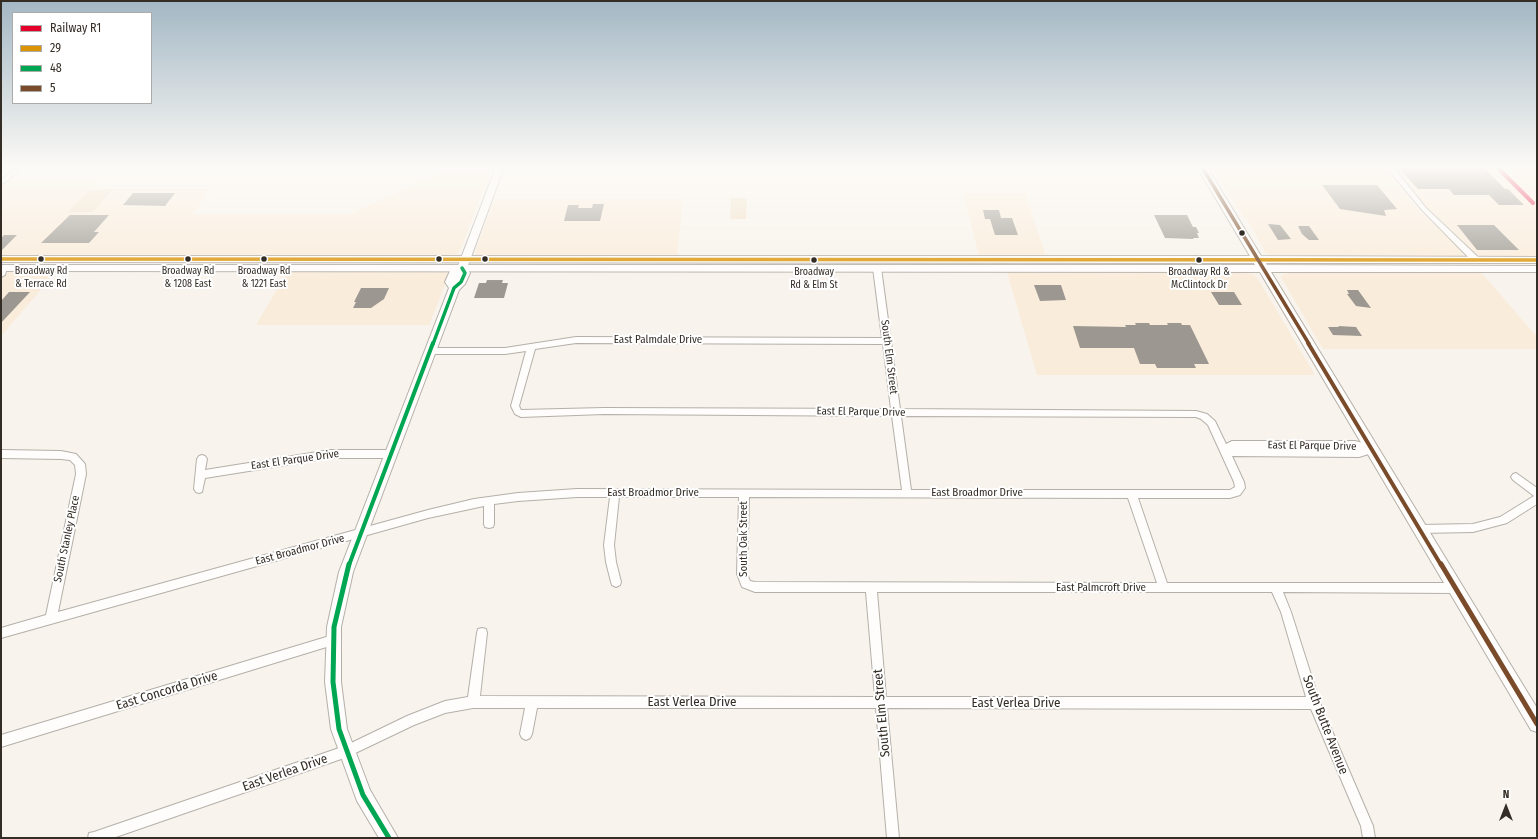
<!DOCTYPE html>
<html>
<head>
<meta charset="utf-8">
<style>
  body { margin:0 }
  #map { position:relative; width:1538px; height:839px; overflow:hidden; background:#f8f3ec; font-family:"Fira Sans Condensed",sans-serif }
  canvas { display:block }
  .frame { position:absolute; inset:0; border:2px solid #332d25; pointer-events:none }
  .legend { position:absolute; left:12px; top:12px; width:140px; height:92px; box-sizing:border-box; background:#fff; border:1px solid #adaba8; margin:0; padding:5px 7px; list-style:none; font-size:12px; color:#332d25 }
  .legend li { display:flex; align-items:center; gap:8px; height:20px }
  .legend b { width:20px; border:1px solid #adaba8 }
  .north { position:absolute; left:1486px; top:787px; width:40px; height:40px; -webkit-text-stroke:3px #fff; paint-order:stroke; rotate:0deg; font-size:11px; font-weight:700; line-height:16px; text-align:center; color:#332d25 }
  .north::after { content:''; display:block; margin:auto; width:14px; height:18px; background:#332d25; clip-path:polygon(50% 0,100% 100%,50% 72%,0 100%) }
</style>
</head>
<body>
<div id="map">
<canvas width="1538" height="839"></canvas>
<div class="frame"></div>
<ul class="legend">
<li><b style="height:5px;background:#e4002b"></b>Railway R1</li>
<li><b style="height:5px;background:#da9406"></b>29</li>
<li><b style="height:5px;background:#00a651"></b>48</li>
<li><b style="height:5px;background:#7a4b2a"></b>5</li>
</ul>
<div class="north">N</div>
</div>
<script>
const context = document.querySelector('canvas').getContext('2d');
context.lineJoin = 'round';
function fillPath(path, color) {
  context.fillStyle = color;
  context.fill(path, 'evenodd');
}
function toPath(rows) {
  const path = new Path2D();
  for (const r of rows) {
    path.moveTo(r[0], r[1]);
    for (let i = 2; i < r.length; i += 2) path.lineTo(r[i], r[i + 1]);
  }
  return path;
}
function stroke(path, color, width, dash) {
  context.strokeStyle = color;
  context.lineWidth = width;
  context.lineCap = dash ? 'butt' : 'round';
  context.setLineDash(dash || []);
  context.stroke(path);
}
function write(font, color, halo, rows, align = 'center') {
  context.font = font + ' "Fira Sans Condensed",sans-serif';
  context.lineWidth = 4;
  context.setLineDash([]);
  context.textBaseline = 'middle';
  context.strokeStyle = halo;
  context.fillStyle = color;
  for (const [text, x, y, turn = 0] of rows) {
    context.save();
    context.translate(x, y);
    context.rotate((+turn || 0) * Math.PI / 180);
    context.textAlign = isNaN(turn) ? turn : align;
    if (halo) context.strokeText(text, 0, 0);
    context.fillText(text, 0, 0);
    context.restore();
  }
}
fillPath(toPath([
  [1211,167,1537,167,1537,257,1483,257,1475,254,1426,207,1396,172,1387,172,1418,209,1447,236,1462,252,1463,256,1270,255,1265,252,1250,224,1244,217],
  [443,172,490,173,460,251,456,255,1,256,1,187,8,182,97,182,69,212,93,212,113,189,211,189,193,214,350,214],
  [963,193,1025,193,1046,256,979,256],
  [494,199,683,199,677,255,479,256,476,255,475,252],
  [10,271,57,271,1,336,1,278],
  [288,271,445,271,449,274,429,325,256,325],
  [1007,272,1244,273,1253,274,1258,279,1315,375,1037,375],
  [1481,272,1537,337,1537,349,1323,349,1281,277,1283,274,1289,273]
]), '#faecda');
fillPath(toPath([
  [113,189,93,212,68,212,90,190],
  [731,198,747,198,746,219,730,219]
]), '#f1dfc6');
fillPath(toPath([
  [1398,167,1483,167,1505,189,1508,189,1524,205,1499,205,1489,195,1454,195,1449,189,1418,189],
  [1322,185,1377,185,1397,209,1384,210,1386,216,1340,209],
  [133,193,175,193,165,206,123,205],
  [593,204,604,204,600,221,564,221,568,205,579,205,578,208,592,208],
  [983,210,999,210,1001,218,1012,218,1018,235,995,235,990,219,985,219],
  [70,215,109,215,94,232,99,232,89,243,41,243],
  [1154,215,1187,215,1193,227,1196,227,1199,233,1197,233,1199,238,1193,238,1194,239,1165,238],
  [1268,224,1280,225,1291,239,1278,240],
  [1457,225,1494,225,1519,250,1477,250],
  [1298,226,1309,226,1319,240,1309,240,1302,234],
  [4,235,17,235,1,251,1,238],
  [487,280,503,280,502,283,508,283,504,298,474,298,479,283,486,283],
  [1034,285,1061,285,1066,300,1040,301],
  [361,288,389,288,384,299,371,308,353,308,356,302,354,302],
  [1347,290,1358,290,1371,308,1356,306,1347,294,1349,294],
  [9,292,30,292,1,323,1,301],
  [1211,292,1234,292,1242,305,1219,305],
  [1135,323,1149,323,1150,325,1168,325,1167,323,1181,323,1182,325,1190,325,1209,364,1194,364,1196,368,1157,368,1155,364,1140,364,1134,348,1080,348,1073,326,1126,327,1125,325,1136,325],
  [1338,326,1356,327,1362,336,1333,335,1328,327,1339,327]
]), '#9c9790');
const minor = toPath([
  [18,167,25,167,1,185,1,180,18,167],
  [1386,167,1393,167,1426,208,1479,258,1479,262,1473,262,1422,210,1386,167],
  [1,266,6,266,7,268,5,275,1,277,1,266],
  [874,266,880,266,881,268,900,409,1196,411,1207,414,1215,421,1226,444,1232,441,1355,441,1375,446,1377,449,1375,452,1359,457,1232,456,1244,482,1245,488,1240,495,1230,498,1138,498,1167,583,1455,583,1459,585,1460,588,1459,591,1455,593,1283,592,1291,612,1320,703,1373,826,1375,838,1363,838,1361,826,1311,709,887,708,899,838,887,838,876,708,537,708,532,734,530,738,526,740,522,738,520,734,525,708,473,708,445,713,414,725,347,757,113,838,88,838,89,833,94,832,345,746,407,716,445,701,468,697,477,633,478,629,482,628,486,629,487,633,480,696,875,697,866,592,755,592,742,587,737,574,739,497,619,497,614,545,616,562,621,582,620,585,616,587,612,585,611,582,606,562,604,545,610,497,577,497,518,501,494,504,494,524,493,527,489,528,485,527,484,524,484,506,428,518,1,638,1,628,46,615,76,474,75,465,70,460,61,459,1,458,1,450,61,451,76,454,85,464,86,474,58,612,428,510,474,499,518,493,577,489,902,490,892,416,604,414,521,417,515,414,511,406,526,351,505,354,430,354,426,351,430,348,505,348,576,337,882,338,873,268,874,266],
  [576,343,883,344,891,409,604,408,521,410,519,406,535,349,576,343],
  [901,416,1196,417,1201,419,1208,425,1234,482,1235,487,1230,490,911,490,901,416],
  [749,497,1128,498,1157,583,755,582,750,581,747,574,749,497],
  [877,592,1272,592,1281,612,1306,697,886,697,877,592],
  [330,450,390,450,393,451,395,454,393,457,390,458,330,458,205,478,202,492,199,493,196,492,194,489,197,459,199,456,202,455,205,456,207,459,205,470,330,450],
  [1516,473,1537,488,1537,504,1507,523,1473,532,1420,533,1416,532,1415,529,1416,526,1420,525,1473,524,1500,517,1534,496,1513,480,1511,477,1513,474,1516,473],
  [333,635,337,636,339,640,337,644,333,645,1,747,1,735,333,635]
]);
const tertiary = toPath([
  [496,167,504,167,467,268,470,273,465,284,459,290,353,572,341,627,341,682,347,729,370,790,398,838,379,838,357,801,331,729,325,682,327,627,339,572,449,288,445,282,450,271,458,266,496,167]
]);
const secondary = toPath([
  [1197,167,1207,167,1261,256,1537,257,1537,263,1266,263,1267,265,1537,266,1537,272,1271,272,1537,708,1537,732,1531,730,1260,272,1,271,1,265,1255,265,1254,263,1,262,1,256,1250,256,1197,167]
]);
stroke(minor, '#b4b0a9', 2);
stroke(tertiary, '#b4b0a9', 2);
stroke(secondary, '#b4b0a9', 2);
fillPath(minor, '#fefdfc');
fillPath(tertiary, '#fefdfc');
fillPath(secondary, '#fefdfc');
stroke(toPath([
  [1,259,1537,260]
]), '#da9406', 3.5);
stroke(toPath([
  [433,344,454,288,461,282,465,273,462,268]
]), '#00a651', 3.5);
stroke(toPath([
  [349,565,433,343]
]), '#00a651', 4);
stroke(toPath([
  [349,564,334,627,333,682,339,729,363,795,389,838]
]), '#00a651', 5);
stroke(toPath([
  [1202,167,1309,344]
]), '#7a4b2a', 3.5);
stroke(toPath([
  [1308,343,1441,565]
]), '#7a4b2a', 4);
stroke(toPath([
  [1441,564,1537,724]
]), '#7a4b2a', 5);
stroke(toPath([
  [1497,167,1533,203]
]), '#e4002b', 4);
const sky = context.createLinearGradient(0, 0, 0, 284);
sky.addColorStop(0, '#a3b7c4');
sky.addColorStop(0.59, '#fcfaf6');
sky.addColorStop(1, '#fcfaf600');
context.fillStyle = sky;
context.fillRect(0, 0, 1538, 284);
for (const [x, y, r, color] of [
  [1242,233,3.5,"#332d25"],
  [41,259,3.5,"#332d25"],
  [188,259,3.5,"#332d25"],
  [264,259,3.5,"#332d25"],
  [439,259,3.5,"#332d25"],
  [485,259,3.5,"#332d25"],
  [814,260,3.5,"#332d25"],
  [1199,260,3.5,"#332d25"]
]) {
  const dot = new Path2D();
  dot.arc(x, y, r, 0, 2 * Math.PI);
  context.fillStyle = color;
  context.fill(dot);
  stroke(dot, '#fff', 1.5);
}
write('10px', '#332d25', '#fff', [
  ["Broadway Rd",41,271],
  ["& Terrace Rd",41,284],
  ["Broadway Rd",188,271],
  ["& 1208 East",188,284],
  ["Broadway Rd",264,271],
  ["& 1221 East",264,284],
  ["Broadway",814,272],
  ["Rd & Elm St",814,285],
  ["Broadway Rd &",1199,272],
  ["McClintock Dr",1199,285]
]);
write('11px', '#332d25', '#fff', [
  ["East Palmdale Drive",658,340],
  ["South Elm Street",889,357,83],
  ["East El Parque Drive",861,412,1],
  ["East El Parque Drive",1312,446,1],
  ["East El Parque Drive",295,460,-8],
  ["East Broadmor Drive",653,493],
  ["East Broadmor Drive",977,493],
  ["South Stanley Place",67,539,-78],
  ["South Oak Street",744,539,-90],
  ["East Broadmor Drive",300,550,-15],
  ["East Palmcroft Drive",1101,588]
]);
write('13px', '#332d25', '#fff', [
  ["East Concorda Drive",167,691,-17],
  ["East Verlea Drive",692,702],
  ["East Verlea Drive",1016,703],
  ["South Elm Street",882,713,-95],
  ["South Butte Avenue",1325,725,69],
  ["East Verlea Drive",285,773,-19]
]);
</script>
</body>
</html>
